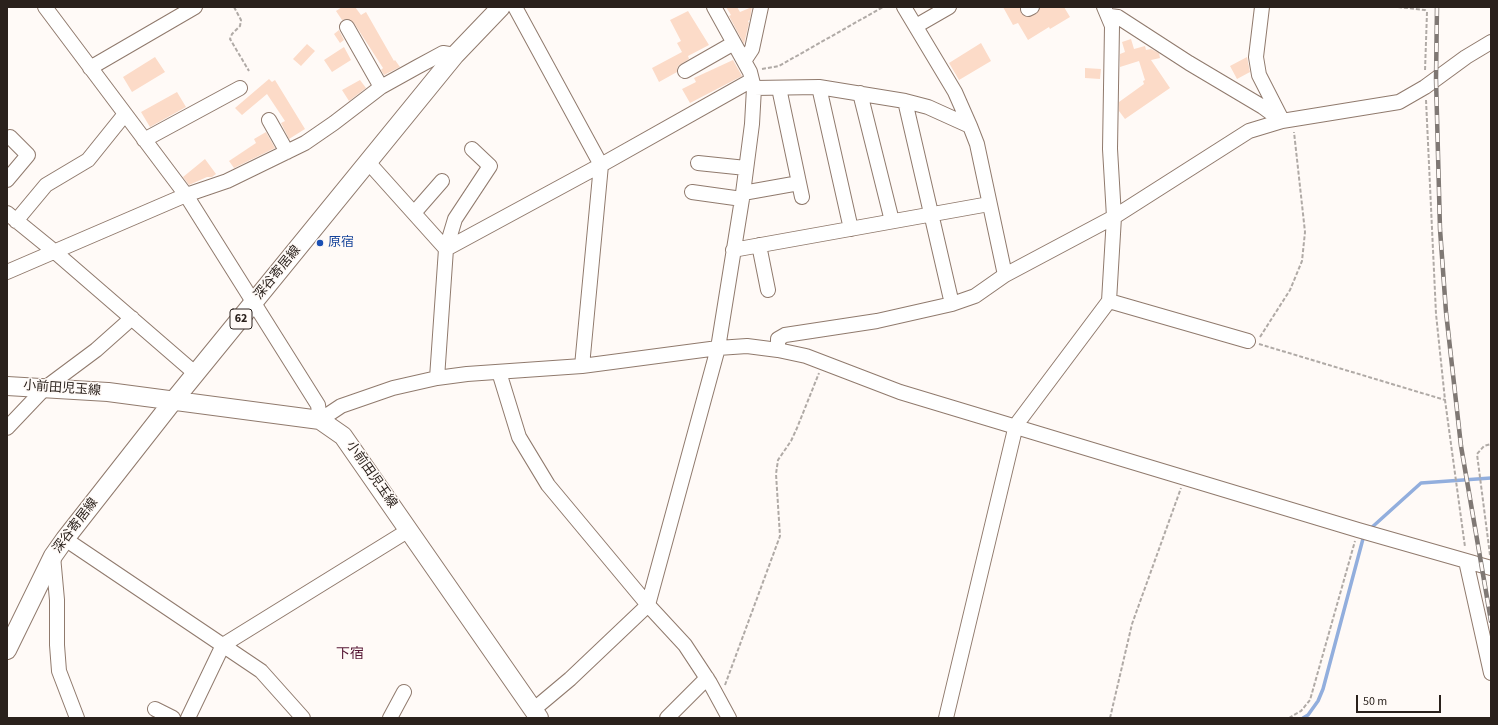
<!DOCTYPE html>
<html>
<head>
<meta charset="utf-8">
<style>
  body { margin:0 }
  #map { position:relative; width:1498px; height:725px; overflow:hidden; background:#fffaf7; font-family:"Source Sans 3",sans-serif }
  canvas { display:block }
  .frame { position:absolute; inset:0; border:8px solid #2a211c; pointer-events:none }
  .scale { position:absolute; left:1356px; top:695px; width:85px; height:18px; box-sizing:border-box; border:2px solid #2a211c; border-top:0; padding-left:5px; font-size:12px; line-height:14px; white-space:nowrap; color:#2a211c; -webkit-text-stroke:3px #fffaf7; paint-order:stroke }
</style>
</head>
<body>
<div id="map">
<canvas width="1498" height="725"></canvas>
<div class="frame"></div>
<div class="scale">50 m</div>
</div>
<script>
const context = document.querySelector('canvas').getContext('2d');
context.lineJoin = 'round';
function toPath(rows) {
  const path = new Path2D();
  for (const r of rows) {
    path.moveTo(r[0], r[1]);
    for (let i = 2; i < r.length; i += 2) path.lineTo(r[i], r[i + 1]);
  }
  return path;
}
function stroke(path, color, width, dash) {
  context.strokeStyle = color;
  context.lineWidth = width;
  context.lineCap = dash ? 'butt' : 'round';
  context.setLineDash(dash || []);
  context.stroke(path);
}
function fillPath(path, color) {
  context.fillStyle = color;
  context.fill(path, 'evenodd');
}
function write(font, color, halo, rows, align = 'center') {
  context.font = font + ' "Source Sans 3","Noto Sans JP",sans-serif';
  context.lineWidth = 3;
  context.setLineDash([]);
  context.textBaseline = 'middle';
  context.strokeStyle = halo;
  context.fillStyle = color;
  for (const [text, x, y, turn = 0] of rows) {
    context.save();
    context.translate(x, y);
    context.rotate((+turn || 0) * Math.PI / 180);
    context.textAlign = isNaN(turn) ? turn : align;
    if (halo) context.strokeText(text, 0, 0);
    context.fillText(text, 0, 0);
    context.restore();
  }
}
stroke(toPath([
  [1370,529,1421,483,1491,478],
  [1303,718,1308,715,1318,701,1323,689,1364,535]
]), '#92aedd', 3.5);
fillPath(toPath([
  [342,7,355,7,361,15,366,12,394,61,395,60,400,67,384,75,381,70,383,68,354,23,347,19,342,20,336,11],
  [726,7,737,7,740,12,752,7,750,20,748,21,749,23,744,44,729,16,731,15],
  [1003,7,1020,7,1021,13,1028,17,1036,14,1040,7,1064,7,1070,17,1050,29,1049,27,1028,40,1018,23,1013,25],
  [688,11,709,45,688,56,689,59,678,66,677,72,659,82,652,68,682,52,677,43,681,41,670,20],
  [339,30,344,40,340,43,334,34],
  [1131,39,1134,49,1145,46,1146,50,1151,49,1159,53,1160,58,1151,60,1170,88,1125,119,1119,111,1119,102,1144,84,1143,81,1145,80,1139,61,1120,67,1120,54,1125,52,1122,42],
  [981,43,991,61,959,80,949,63],
  [307,44,315,51,301,66,293,59],
  [344,47,351,60,332,72,324,60],
  [155,57,165,72,132,92,123,77],
  [1247,57,1250,72,1237,79,1230,66],
  [733,60,742,76,690,103,682,89,696,82,694,78],
  [1085,68,1101,69,1100,79,1085,78],
  [269,79,272,82,275,80,305,129,289,139,281,123,285,121,267,94,242,115,235,108],
  [360,80,366,88,349,101,342,90],
  [177,92,186,107,150,127,141,112],
  [266,132,275,148,234,168,229,161,256,143,254,139],
  [205,159,216,174,212,177,207,177,189,185,183,177]
]), '#fcdbc8');
const minor = toPath([
  [45,7,186,195,318,405,320,420,341,406,393,388,437,378,467,374,582,366,718,348,747,346,778,350,806,356,900,392,1358,530,1491,568],
  [515,7,601,165,582,366],
  [904,7,955,92,970,126,977,144,1005,275],
  [1262,7,1256,57,1259,75,1281,118],
  [1028,9,1032,7],
  [1110,16,1118,17,1189,63,1263,107,1282,121],
  [916,26,949,7],
  [347,27,381,87],
  [744,61,752,49,761,7],
  [90,68,195,7],
  [685,71,734,43],
  [819,87,851,229],
  [754,88,819,87,905,101,928,107,970,126],
  [779,88,802,197],
  [860,93,892,221],
  [905,101,952,304],
  [269,120,287,152],
  [144,140,240,88],
  [368,162,446,249],
  [698,163,746,168],
  [7,180,28,155,10,137],
  [692,192,742,199],
  [743,193,799,183],
  [7,213,55,252,196,374],
  [414,213,442,181],
  [16,221,46,185,88,160,125,114],
  [759,245,768,290],
  [446,249,601,165,752,80],
  [733,250,989,204],
  [7,272,186,195,227,181,305,143,334,123,381,87,417,67,443,53,455,55],
  [1109,301,1248,341],
  [778,350,778,339,785,335,877,321,952,304,975,296,1005,275,1114,217,1249,131,1282,121,1399,102,1425,87,1466,57,1491,42],
  [499,372,519,437,548,485,648,605,685,645,710,683,729,718],
  [437,378,446,249,455,219,490,166,472,149],
  [7,428,45,388,96,350,132,318],
  [65,539,261,671,303,718],
  [53,556,57,600,57,645,59,671,77,718],
  [1466,561,1491,673],
  [155,709,173,718],
  [533,710,570,679,648,605,718,348,743,193,752,124,754,88,750,72,714,7],
  [188,718,223,645,409,530],
  [390,718,404,692],
  [667,718,707,678],
  [946,718,1016,425,1109,301,1114,217,1110,149,1112,26,1104,7]
]);
const major = toPath([
  [7,386,108,392,320,420,343,436,539,718],
  [7,650,53,556,65,539,174,400,455,55,501,7]
]);
stroke(minor, '#907a6d', 16);
stroke(major, '#907a6d', 20);
stroke(toPath([
  [234,7,241,20,240,26,232,34,230,39,249,71],
  [1398,7,1425,10,1427,12,1425,71],
  [762,69,779,66,883,7],
  [1426,100,1436,314,1445,400,1465,547],
  [1260,337,1290,290,1302,261,1305,232,1294,132],
  [1259,344,1445,400],
  [1490,555,1477,454,1484,446,1491,444],
  [725,685,780,536,776,474,778,460,791,441,797,428,819,373],
  [1110,718,1132,624,1181,488],
  [1289,718,1301,711,1310,700,1355,541]
]), '#b0aaa6', 2, [4, 2]);
stroke(minor, '#fff', 14);
stroke(major, '#fff', 18);
const rail = toPath([
  [1437,7,1436,79,1440,229,1446,312,1461,446,1491,621]
]);
stroke(rail, '#7f7874', 4.5);
stroke(rail, '#fffaf7', 3, [9]);
for (const [x, y, r, color] of [
  [320,243,4,"#1a4fb4"]
]) {
  const dot = new Path2D();
  dot.arc(x, y, r, 0, 2 * Math.PI);
  context.fillStyle = color;
  context.fill(dot);
  stroke(dot, '#fffaf7', 1.5);
}
for (const [x, y, w] of [
  [241,319,22]
]) {
  const box = new Path2D();
  box.roundRect(x - w / 2, y - 10, w, 20, 3);
  context.fillStyle = '#fffaf7';
  context.fill(box);
  stroke(box, '#2a211c', 1);
}
write('bold 12px', '#2a211c', null, [
  ["62",241,319]
]);
write('13px', '#164399', '#fffaf7', [
  ["原宿",328,243]
], 'left');
write('13px', '#2a211c', '#fffaf7', [
  ["深谷寄居線",278,273,-51],
  ["小前田児玉線",62,389,4],
  ["小前田児玉線",371,475,55],
  ["深谷寄居線",76,526,-53]
]);
write('14px', '#541432', '#fffaf7', [
  ["下宿",350,655]
]);
</script>
</body>
</html>
